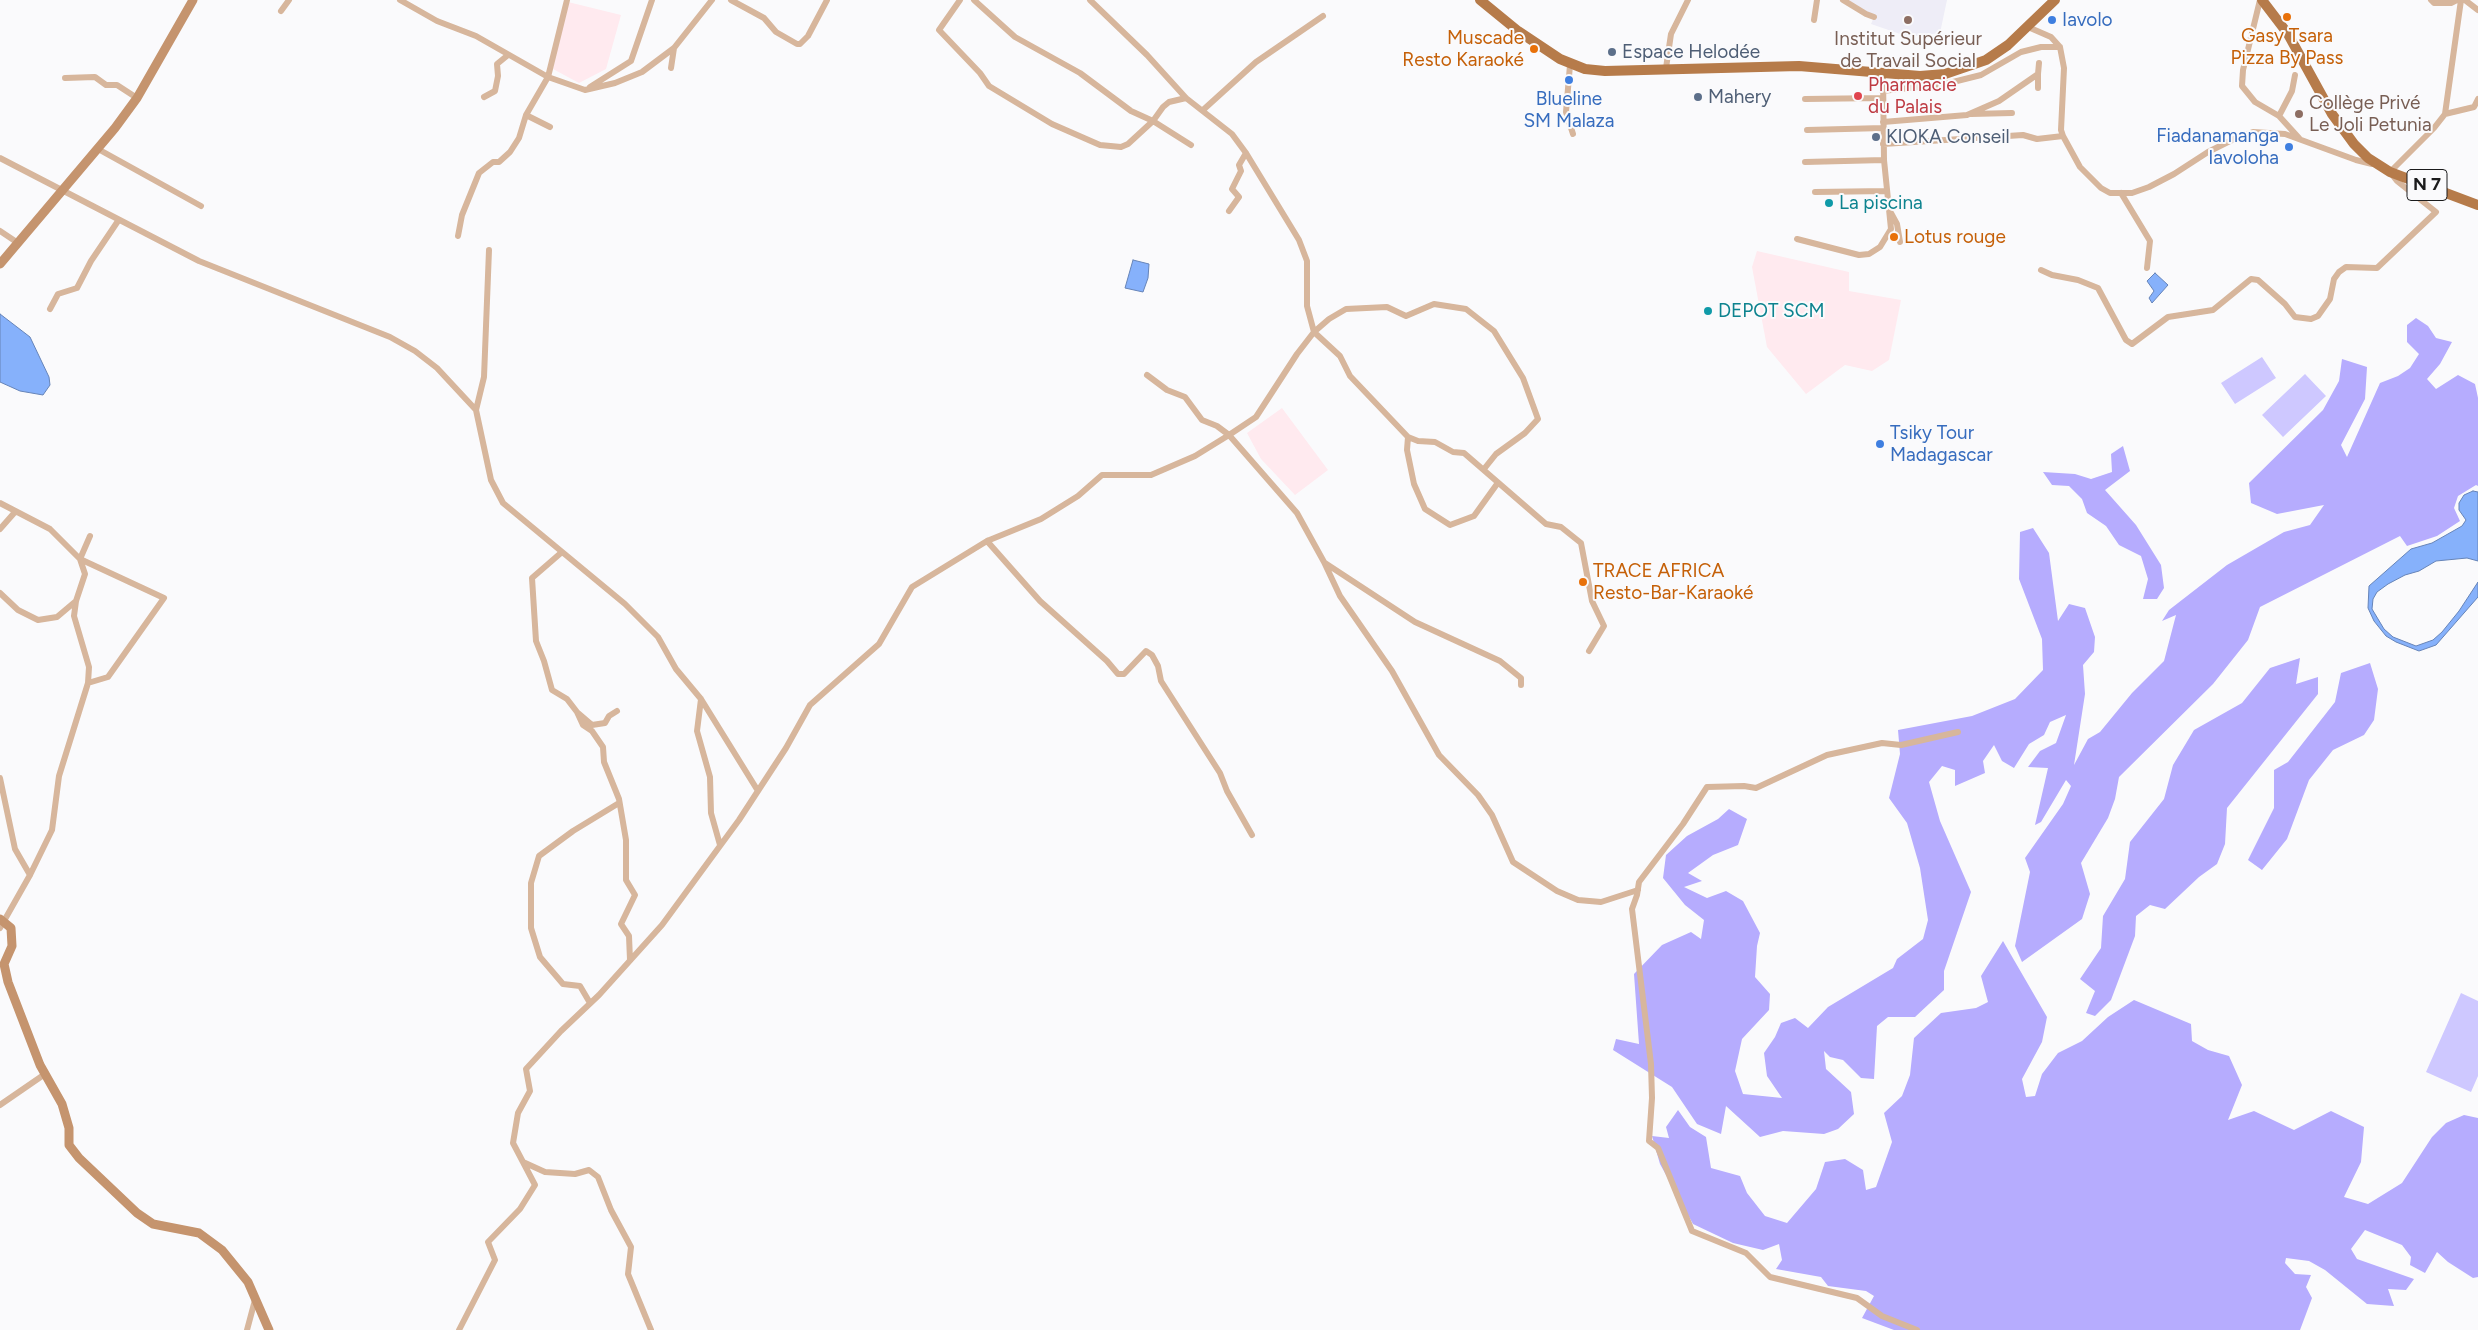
<!DOCTYPE html>
<html>
<head>
<meta charset="utf-8">
<style>
  body { margin:0 }
  canvas { display:block; background:#fafafc }
</style>
</head>
<body>
<canvas width="2478" height="1330"></canvas>
<script>
const context = document.querySelector('canvas').getContext('2d');
context.lineJoin = 'round';
function fillPath(path, color) {
  context.fillStyle = color;
  context.fill(path, 'evenodd');
}
function toPath(rows) {
  const path = new Path2D();
  for (const r of rows) {
    path.moveTo(r[0], r[1]);
    for (let i = 2; i < r.length; i += 2) path.lineTo(r[i], r[i + 1]);
  }
  return path;
}
function stroke(path, color, width, dash) {
  context.strokeStyle = color;
  context.lineWidth = width;
  context.lineCap = dash ? 'butt' : 'round';
  context.setLineDash(dash || []);
  context.stroke(path);
}
function write(font, color, halo, rows, align = 'center') {
  context.font = font + ' Figtree,sans-serif';
  context.lineWidth = 4;
  context.setLineDash([]);
  context.textBaseline = 'middle';
  context.strokeStyle = halo;
  context.fillStyle = color;
  for (const [text, x, y, turn = 0] of rows) {
    context.save();
    context.translate(x, y);
    context.rotate((+turn || 0) * Math.PI / 180);
    context.textAlign = isNaN(turn) ? turn : align;
    if (halo) context.strokeText(text, 0, 0);
    context.fillText(text, 0, 0);
    context.restore();
  }
}
fillPath(toPath([
  [568,2,621,15,606,69,579,83,553,69],
  [1757,251,1849,272,1849,291,1901,300,1889,360,1872,371,1845,365,1806,394,1767,347,1752,267],
  [1282,408,1328,470,1295,495,1261,459,1247,433]
]), '#ffeaef');
fillPath(toPath([
  [1848,0,1947,0,1940,33,1909,37,1871,24,1874,17]
]), '#eeedf7');
fillPath(toPath([
  [2262,357,2276,378,2235,404,2221,383],
  [2305,374,2326,396,2283,437,2262,415],
  [2461,993,2478,1001,2478,1076,2471,1092,2426,1072]
]), '#cec8ff');
fillPath(toPath([
  [2416,318,2428,326,2436,338,2452,342,2440,364,2427,379,2436,389,2458,375,2475,384,2478,398,2478,486,2476,485,2458,496,2454,508,2460,521,2437,536,2407,546,2400,536,2260,607,2248,640,2213,684,2119,777,2115,799,2108,818,2081,863,2090,894,2082,919,2022,962,2015,946,2030,872,2025,858,2063,804,2071,786,2066,780,2041,822,2035,825,2048,768,2028,767,2040,751,2056,743,2066,715,2050,722,2044,735,2029,744,2014,768,2002,761,1994,745,1983,761,1985,773,1955,786,1955,770,1942,766,1929,782,1940,821,1971,892,1944,971,1944,990,1915,1017,1888,1017,1877,1026,1874,1079,1861,1078,1843,1060,1830,1057,1824,1051,1826,1069,1851,1092,1854,1114,1838,1129,1824,1134,1783,1131,1760,1137,1726,1106,1721,1134,1697,1124,1672,1087,1613,1050,1616,1039,1639,1044,1634,974,1662,945,1691,932,1701,939,1704,920,1685,905,1663,878,1666,855,1687,836,1718,819,1729,809,1747,819,1738,845,1713,855,1688,873,1702,881,1684,887,1707,898,1726,891,1743,901,1760,933,1757,946,1755,977,1770,994,1769,1010,1742,1039,1735,1071,1743,1094,1782,1098,1767,1076,1764,1053,1775,1037,1781,1023,1795,1018,1808,1028,1828,1007,1893,968,1897,959,1923,939,1928,920,1920,868,1907,823,1889,798,1900,754,1898,730,1972,716,2015,699,2043,670,2042,639,2019,579,2020,532,2033,528,2049,553,2058,621,2069,604,2085,608,2095,637,2094,652,2083,665,2085,694,2074,765,2088,739,2100,732,2132,693,2164,661,2176,615,2162,621,2169,610,2227,565,2284,532,2310,525,2324,505,2277,514,2251,503,2249,483,2323,410,2339,381,2342,359,2367,367,2365,399,2341,445,2347,457,2380,383,2398,376,2410,368,2419,354,2407,342,2407,325],
  [2123,446,2130,471,2105,490,2136,525,2161,565,2164,588,2157,599,2143,599,2148,579,2141,556,2119,545,2106,526,2087,513,2082,499,2069,486,2052,485,2043,472,2075,474,2091,479,2112,472,2111,454],
  [2300,658,2296,684,2318,677,2318,694,2227,808,2225,844,2217,864,2199,877,2165,909,2150,905,2136,916,2135,936,2111,1000,2095,1016,2086,1013,2095,991,2080,979,2101,948,2103,916,2125,879,2130,842,2164,799,2173,765,2194,730,2242,703,2270,668],
  [2370,663,2378,689,2374,720,2364,735,2333,750,2309,780,2287,839,2262,870,2248,860,2274,808,2274,770,2288,762,2335,702,2341,673],
  [2003,941,2047,1017,2042,1042,2022,1079,2026,1097,2035,1096,2042,1074,2058,1053,2082,1041,2108,1017,2134,1000,2191,1024,2192,1041,2208,1050,2229,1056,2242,1085,2228,1120,2254,1111,2294,1130,2331,1111,2364,1127,2361,1162,2344,1197,2368,1204,2402,1183,2432,1137,2446,1123,2464,1115,2478,1118,2478,1277,2473,1278,2448,1262,2437,1252,2425,1273,2410,1265,2411,1257,2402,1245,2365,1230,2351,1249,2357,1259,2414,1279,2406,1290,2388,1289,2394,1306,2367,1304,2325,1270,2309,1261,2286,1258,2285,1263,2295,1274,2311,1275,2306,1287,2312,1298,2300,1330,1894,1330,1862,1318,1874,1296,1866,1291,1828,1286,1821,1277,1776,1269,1782,1260,1779,1244,1763,1250,1733,1243,1693,1224,1660,1164,1652,1136,1669,1138,1666,1127,1678,1110,1690,1127,1706,1137,1711,1168,1740,1176,1747,1193,1765,1216,1787,1223,1816,1189,1825,1162,1845,1159,1863,1170,1866,1190,1876,1187,1892,1142,1884,1113,1902,1096,1910,1075,1914,1038,1941,1013,1976,1008,1988,1002,1981,976]
]), '#b6acfe');
const water = toPath([
  [1133,260,1149,264,1148,278,1143,292,1125,288,1133,260],
  [2155,273,2168,285,2152,303,2149,298,2154,291,2147,281,2155,273],
  [0,314,30,337,49,377,50,385,43,395,20,391,0,382,0,314],
  [2473,491,2478,492,2478,561,2467,558,2436,561,2419,571,2405,575,2388,584,2377,592,2373,599,2372,609,2384,629,2393,637,2416,646,2433,640,2442,632,2459,611,2478,582,2478,597,2436,645,2419,651,2396,642,2386,636,2374,621,2368,608,2369,586,2411,549,2432,543,2462,526,2466,520,2459,510,2459,503,2464,495,2473,491]
]);
fillPath(water, '#86b1fb');
stroke(water, '#6684b8', 1);
stroke(toPath([
  [400,0,437,21,476,36,548,77,585,90,615,83,642,72,674,48,712,0],
  [731,0,764,18,776,32,797,44,800,44,808,36,827,0],
  [960,0,939,30,980,73,989,86,1052,124,1100,145,1121,147,1128,144,1153,121,1163,107,1169,102,1186,98],
  [974,0,1015,37,1080,73,1131,111,1153,121,1191,145],
  [1090,0,1147,55,1186,98,1232,134,1246,153,1299,240,1307,261,1307,306,1314,332,1340,356,1350,376,1408,437,1418,441,1435,442,1453,452,1464,453,1546,524,1561,527,1581,543,1592,601,1604,626,1589,651],
  [1843,0,1866,14,1874,17],
  [2260,0,2243,70,2242,86,2255,102,2279,116,2299,138],
  [2431,0,2434,3,2451,3,2457,0],
  [2465,0,2478,10],
  [281,11,289,0],
  [1814,20,1817,0],
  [2028,27,2051,37,2060,47,2064,68,2061,130,2063,136,2080,167,2101,188,2110,193,2132,193,2149,187,2174,174,2208,152,2234,139,2253,132,2285,134,2356,160,2372,164],
  [1570,65,1566,112,1573,134],
  [671,68,674,48],
  [1666,68,1671,34,1688,0],
  [2038,74,2039,63],
  [65,78,95,77,106,85,117,85,137,98],
  [590,87,631,61,652,0],
  [1882,91,1945,84,1981,75,2021,52,2041,47,2060,47],
  [484,97,495,91,498,76,497,64,508,55],
  [1805,99,1882,98],
  [1203,110,1256,62,1323,16],
  [1971,114,2012,113],
  [2445,114,2474,107,2478,99],
  [526,115,550,127],
  [2279,116,2292,91,2295,75],
  [1883,122,1967,115,1999,101,2038,74,2038,88],
  [1807,130,1883,128],
  [1883,144,2023,135,2037,139,2063,136],
  [98,149,201,206],
  [0,158,199,261,390,337,415,351,437,368,476,410,491,480,503,503,625,604,658,637,676,669,701,699,758,791],
  [1805,162,1884,160],
  [1815,192,1887,191],
  [2121,193,2150,241,2147,268],
  [1229,211,1239,197,1232,189,1241,171,1239,165,1246,153],
  [1891,213,1897,224,1900,242],
  [0,231,18,243],
  [458,236,462,215,479,173,493,162,499,162,510,152,519,138,526,115,548,77,567,0],
  [1797,239,1859,255,1869,254,1880,247,1891,229,1884,160,1883,73],
  [2041,270,2052,275,2078,280,2098,288,2126,340,2132,344,2168,317,2213,310,2251,279,2258,280,2285,304,2295,317,2311,319,2318,316,2330,299,2334,279,2339,272,2346,267,2377,268,2436,212,2397,181,2390,172,2434,128,2445,114,2461,0],
  [50,309,58,294,77,288,91,261,118,221],
  [1147,375,1167,390,1185,397,1202,420,1217,426,1229,435,1297,513,1324,562,1340,596,1392,671,1439,755,1478,795,1492,815,1513,862,1557,891,1578,900,1601,902,1638,890],
  [476,410,484,377,489,250],
  [1408,437,1407,450,1414,484,1425,509,1450,525,1474,516,1497,484],
  [0,503,50,529,80,559,85,574,76,601,74,616,89,667,88,683,59,776,52,830,30,875,0,928],
  [0,529,15,512],
  [987,541,1040,601,1107,661,1118,674,1124,674,1146,651,1152,655,1158,666,1161,681,1220,773,1227,791,1252,835],
  [562,552,532,578,536,641,544,661,552,690,567,699,577,712,583,725,592,731,603,747,604,762,619,799,626,840,626,880,635,895,621,924,629,936,630,960],
  [1325,563,1415,622,1500,661,1521,678,1521,685],
  [0,593,18,610,38,620,57,617,76,601],
  [88,683,108,677,164,598,80,559,90,536],
  [701,699,697,731,710,777,711,813,720,845],
  [578,713,592,725,605,723,609,716,617,711],
  [0,778,15,849,30,875],
  [590,1003,580,986,563,984,540,957,531,928,531,883,539,856,573,831,619,803],
  [0,1105,45,1074],
  [523,1162,545,1172,575,1174,589,1170,598,1177,611,1210,631,1247,628,1274,651,1330],
  [247,1330,255,1300],
  [459,1330,495,1260,488,1242,520,1209,535,1185,513,1143,518,1113,530,1091,526,1069,561,1031,599,995,662,925,739,820,786,748,810,705,879,644,912,587,987,541,1041,519,1078,496,1102,475,1151,475,1195,456,1229,435,1256,417,1297,354,1314,332,1329,319,1346,309,1387,307,1406,316,1434,304,1466,309,1494,331,1523,378,1538,419,1525,433,1496,454,1484,469],
  [1917,1330,1882,1316,1857,1298,1770,1277,1746,1253,1692,1231,1658,1148,1649,1141,1652,1098,1651,1064,1632,909,1637,895,1639,882,1683,824,1707,787,1744,786,1756,788,1827,755,1882,743,1901,745,1958,732]
]), '#d7b69c', 6);
stroke(toPath([
  [0,264,115,128,137,98,193,0],
  [0,919,11,928,12,946,4,964,8,982,40,1065,62,1104,69,1128,69,1145,79,1158,137,1213,153,1224,199,1233,222,1250,248,1282,269,1330]
]), '#c5946e', 9);
stroke(toPath([
  [1480,0,1518,31,1560,59,1585,69,1605,71,1799,66,1920,76,1945,74,1986,60,2008,45,2055,0],
  [2262,0,2288,34,2332,114,2354,144,2368,158,2390,172,2478,205]
]), '#b67b4a', 10);
for (const [x, y, r, color] of [
  [2287,17,5,"#e8710a"],
  [1908,20,5,"#8d6e63"],
  [2052,20,5,"#3f7fe0"],
  [1534,49,5,"#e8710a"],
  [1612,52,5,"#5c6f8a"],
  [1569,80,5,"#3f7fe0"],
  [1858,96,5,"#e0444e"],
  [1698,97,5,"#5c6f8a"],
  [2299,114,5,"#8d6e63"],
  [1876,137,5,"#5c6f8a"],
  [2289,147,5,"#3f7fe0"],
  [1829,203,5,"#0f9aa8"],
  [1894,237,5,"#e8710a"],
  [1708,311,5,"#0f9aa8"],
  [1880,444,5,"#3f7fe0"],
  [1583,582,5,"#e8710a"]
]) {
  const dot = new Path2D();
  dot.arc(x, y, r, 0, 2 * Math.PI);
  context.fillStyle = color;
  context.fill(dot);
  stroke(dot, '#fafafc', 2);
}
for (const [x, y, w] of [
  [2427,185,40]
]) {
  const box = new Path2D();
  box.roundRect(x - w / 2, y - 15.5, w, 31, 4);
  context.fillStyle = '#fafafc';
  context.fill(box);
  stroke(box, '#1b1b1c', 1);
}
write('bold 18px', '#1b1b1c', null, [
  ["N 7",2427,185]
]);
write('19px', '#366cbe', '#fafafc', [
  ["Iavolo",2062,20],
  ["Blueline",1569,99,"center"],
  ["SM Malaza",1569,121,"center"],
  ["Fiadanamanga",2279,136,"right"],
  ["Iavoloha",2279,158,"right"],
  ["Tsiky Tour",1890,433],
  ["Madagascar",1890,455]
], 'left');
write('19px', '#c56008', '#fafafc', [
  ["Gasy Tsara",2287,36,"center"],
  ["Pizza By Pass",2287,58,"center"],
  ["Muscade",1524,38,"right"],
  ["Resto Karaoké",1524,60,"right"],
  ["Lotus rouge",1904,237],
  ["TRACE AFRICA",1593,571],
  ["Resto-Bar-Karaoké",1593,593]
], 'left');
write('19px', '#785e54', '#fafafc', [
  ["Institut Supérieur",1908,39],
  ["de Travail Social",1908,61],
  ["Collège Privé",2309,103,"left"],
  ["Le Joli Petunia",2309,125,"left"]
]);
write('19px', '#4e5e75', '#fafafc', [
  ["Espace Helodée",1622,52],
  ["Mahery",1708,97],
  ["KIOKA Conseil",1886,137]
], 'left');
write('19px', '#be3a42', '#fafafc', [
  ["Pharmacie",1868,85],
  ["du Palais",1868,107]
], 'left');
write('19px', '#0d838f', '#fafafc', [
  ["La piscina",1839,203],
  ["DEPOT SCM",1718,311]
], 'left');
</script>
</body>
</html>
